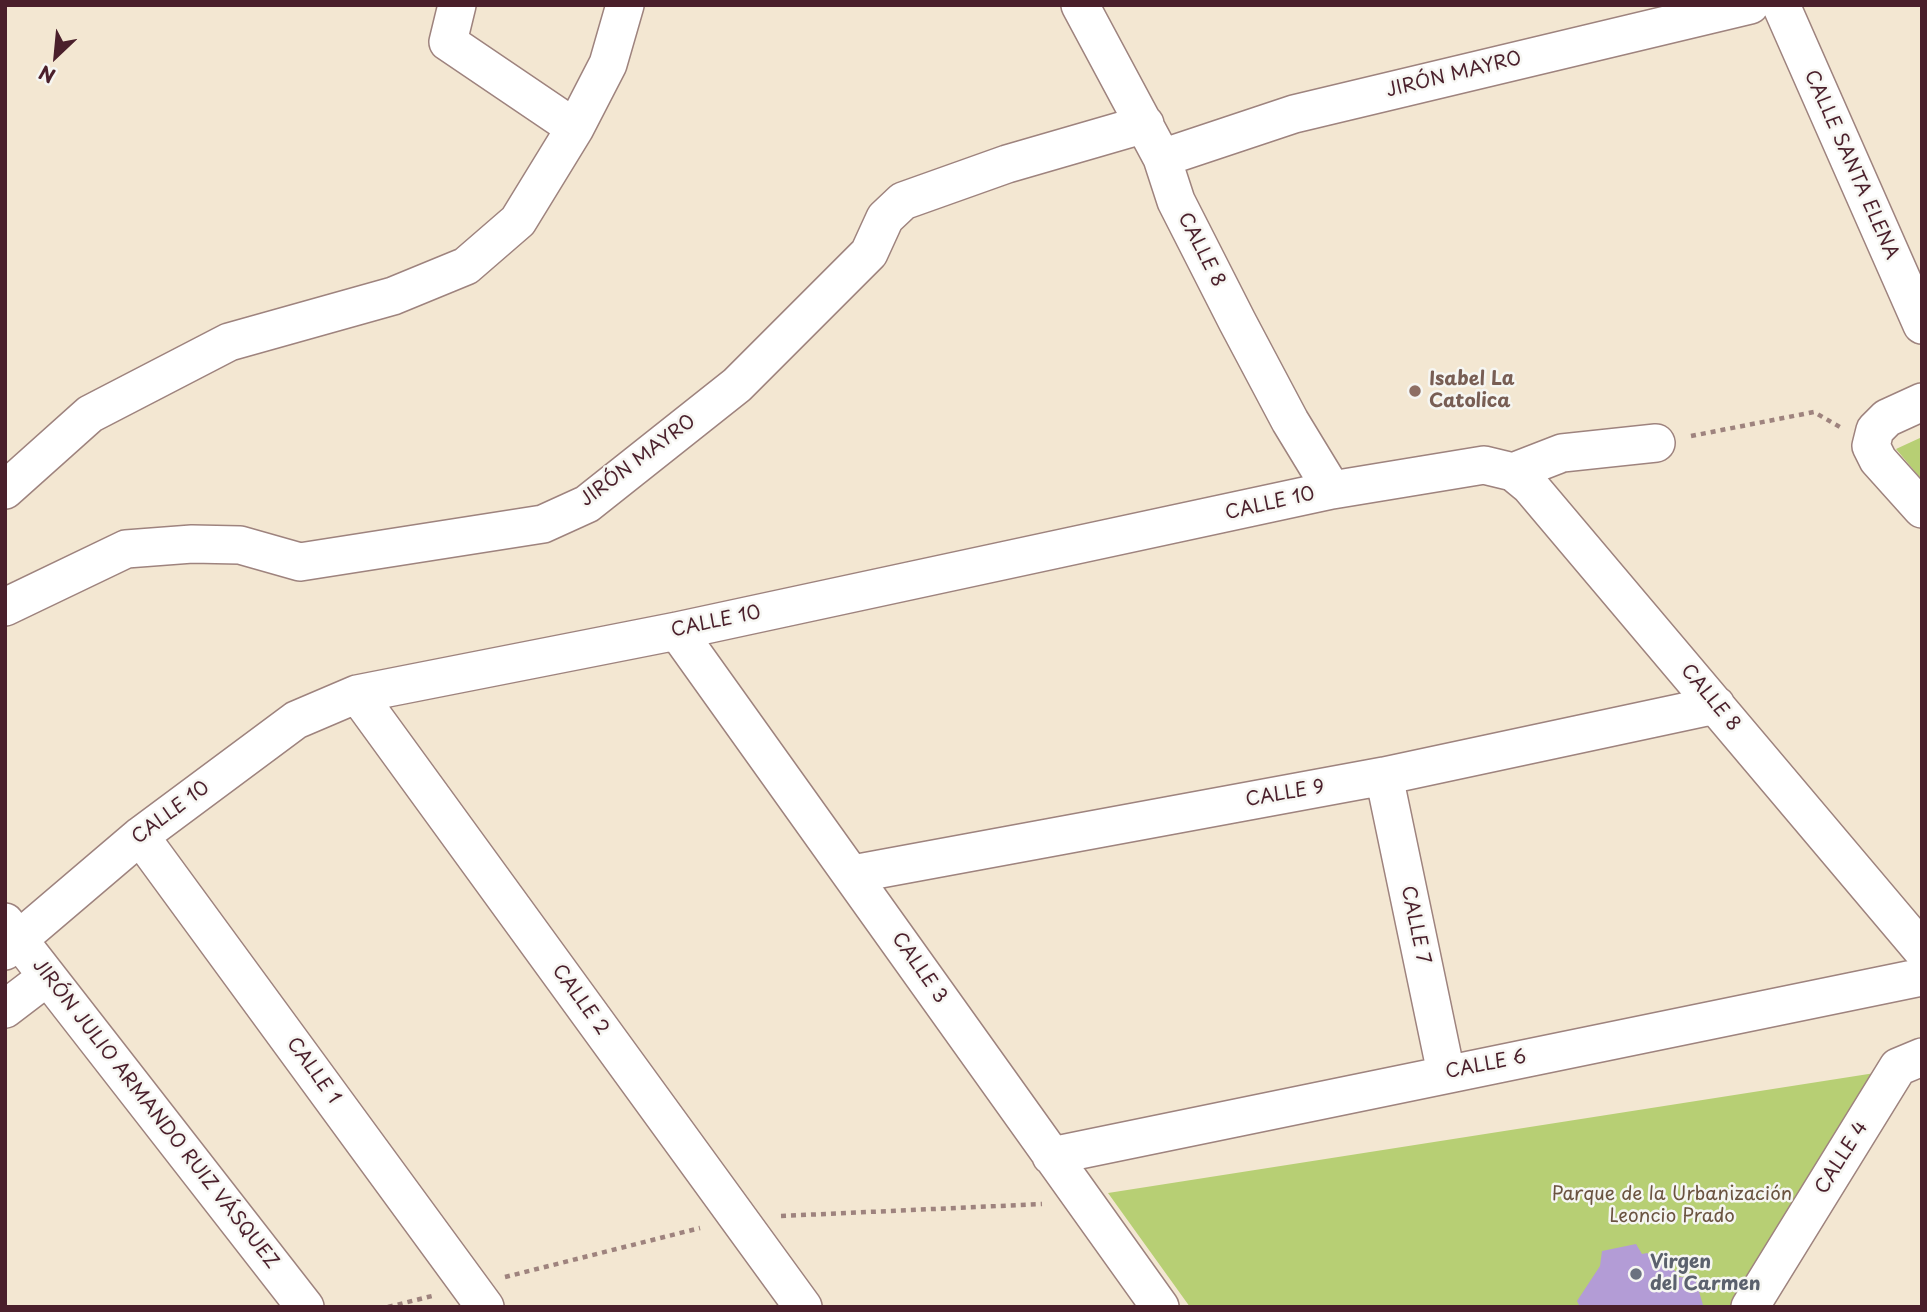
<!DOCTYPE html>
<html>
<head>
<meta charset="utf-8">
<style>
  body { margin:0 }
  #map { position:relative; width:1927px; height:1312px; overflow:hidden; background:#f3e7d2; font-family:"Playpen Sans",sans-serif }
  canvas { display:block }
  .frame { position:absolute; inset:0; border:7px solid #4a1f2b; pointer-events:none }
  .north { position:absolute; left:21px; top:21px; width:70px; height:70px; -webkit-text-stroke:5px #f6f6f2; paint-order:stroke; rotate:206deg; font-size:19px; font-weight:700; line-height:28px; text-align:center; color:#4a1f2b }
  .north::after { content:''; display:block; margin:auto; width:24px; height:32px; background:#4a1f2b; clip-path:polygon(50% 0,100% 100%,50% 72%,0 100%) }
</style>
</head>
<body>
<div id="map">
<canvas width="1927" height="1312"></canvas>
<div class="frame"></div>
<div class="north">N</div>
</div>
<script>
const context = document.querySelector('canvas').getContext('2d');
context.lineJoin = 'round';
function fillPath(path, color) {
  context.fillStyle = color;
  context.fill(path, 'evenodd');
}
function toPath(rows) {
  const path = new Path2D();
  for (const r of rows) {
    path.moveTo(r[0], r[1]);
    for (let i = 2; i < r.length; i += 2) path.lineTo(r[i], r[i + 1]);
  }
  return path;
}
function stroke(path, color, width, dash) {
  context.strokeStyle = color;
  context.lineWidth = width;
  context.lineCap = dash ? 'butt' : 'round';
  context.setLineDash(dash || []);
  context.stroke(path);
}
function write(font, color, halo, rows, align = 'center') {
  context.font = font + ' "Playpen Sans",sans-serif';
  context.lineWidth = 5;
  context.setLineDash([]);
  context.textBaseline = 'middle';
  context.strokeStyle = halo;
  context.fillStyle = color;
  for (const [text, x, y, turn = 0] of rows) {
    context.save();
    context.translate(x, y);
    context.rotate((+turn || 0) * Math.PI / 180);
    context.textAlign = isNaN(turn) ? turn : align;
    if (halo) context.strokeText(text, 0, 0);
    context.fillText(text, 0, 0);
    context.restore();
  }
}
fillPath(toPath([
  [1922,437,1922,480,1896,449],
  [1875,1073,1730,1307,1190,1307,1108,1193]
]), '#b7cf74');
fillPath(toPath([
  [1636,1244,1642,1254,1647,1253,1677,1272,1679,1277,1695,1278,1703,1305,1580,1307,1577,1301,1600,1266,1602,1251]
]), '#b39cd6');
const minor = toPath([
  [457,5,448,42,575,128],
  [1080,5,1162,158,1176,201,1237,321,1290,421,1332,490],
  [1781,5,1922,325],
  [1162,158,1294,114,1750,5],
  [1922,402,1887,418,1875,430,1871,446,1878,460,1922,509],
  [1513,472,1562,453,1656,443],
  [5,490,90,414,229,342,393,296,466,266,518,221,575,128,608,64,625,5],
  [5,607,126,549,192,544,240,545,300,562,543,524,587,504,737,385,869,253,885,218,903,201,1007,164,1145,124],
  [677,631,1160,1307],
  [357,694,803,1307],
  [1384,776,1446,1073],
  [140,836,485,1307],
  [853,874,1384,776,1716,705],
  [5,922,305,1307],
  [5,951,140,836,296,720,357,694,677,631,1332,490,1484,465,1513,472,1530,486,1922,950],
  [5,1009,47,977],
  [1051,1156,1922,977],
  [1750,1307,1898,1067,1922,1057]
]);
stroke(minor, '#9e837e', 40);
stroke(toPath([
  [1691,436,1814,412,1840,427],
  [781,1216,1042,1204],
  [505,1277,700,1228],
  [388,1307,432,1296]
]), '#9e837e', 4.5, [5, 5]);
stroke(minor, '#fff', 37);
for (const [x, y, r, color] of [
  [1415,391,7,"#8d6e63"],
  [1636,1274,7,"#6b7280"]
]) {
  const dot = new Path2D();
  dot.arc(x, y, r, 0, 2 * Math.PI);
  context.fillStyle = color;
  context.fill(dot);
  stroke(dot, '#f6f6f2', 2.5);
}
write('19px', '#4a1f2b', '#f6f6f2', [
  ["JIRÓN MAYRO",1454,75,-14],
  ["CALLE SANTA ELENA",1851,165,66],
  ["CALLE 8",1201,250,63],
  ["JIRÓN MAYRO",638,461,-37],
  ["CALLE 10",1270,504,-13],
  ["CALLE 10",716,622,-12],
  ["CALLE 8",1710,698,50],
  ["CALLE 9",1285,794,-10],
  ["CALLE 10",171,813,-37],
  ["CALLE 7",1415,925,78],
  ["CALLE 3",919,968,55],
  ["CALLE 2",580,1000,54],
  ["CALLE 6",1486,1065,-11],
  ["CALLE 1",313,1071,54],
  ["JIRÓN JULIO ARMANDO RUIZ VÁSQUEZ",155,1114,52],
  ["CALLE 4",1842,1158,-58]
]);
write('bold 19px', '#785e54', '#f6f6f2', [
  ["Isabel La",1429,380],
  ["Catolica",1429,402]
], 'left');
write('19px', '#6b5441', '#f6f6f2', [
  ["Parque de la Urbanización",1672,1195],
  ["Leoncio Prado",1672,1217]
]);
write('bold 19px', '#5b616d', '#f6f6f2', [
  ["Virgen",1650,1263],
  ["del Carmen",1650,1285]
], 'left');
</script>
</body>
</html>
